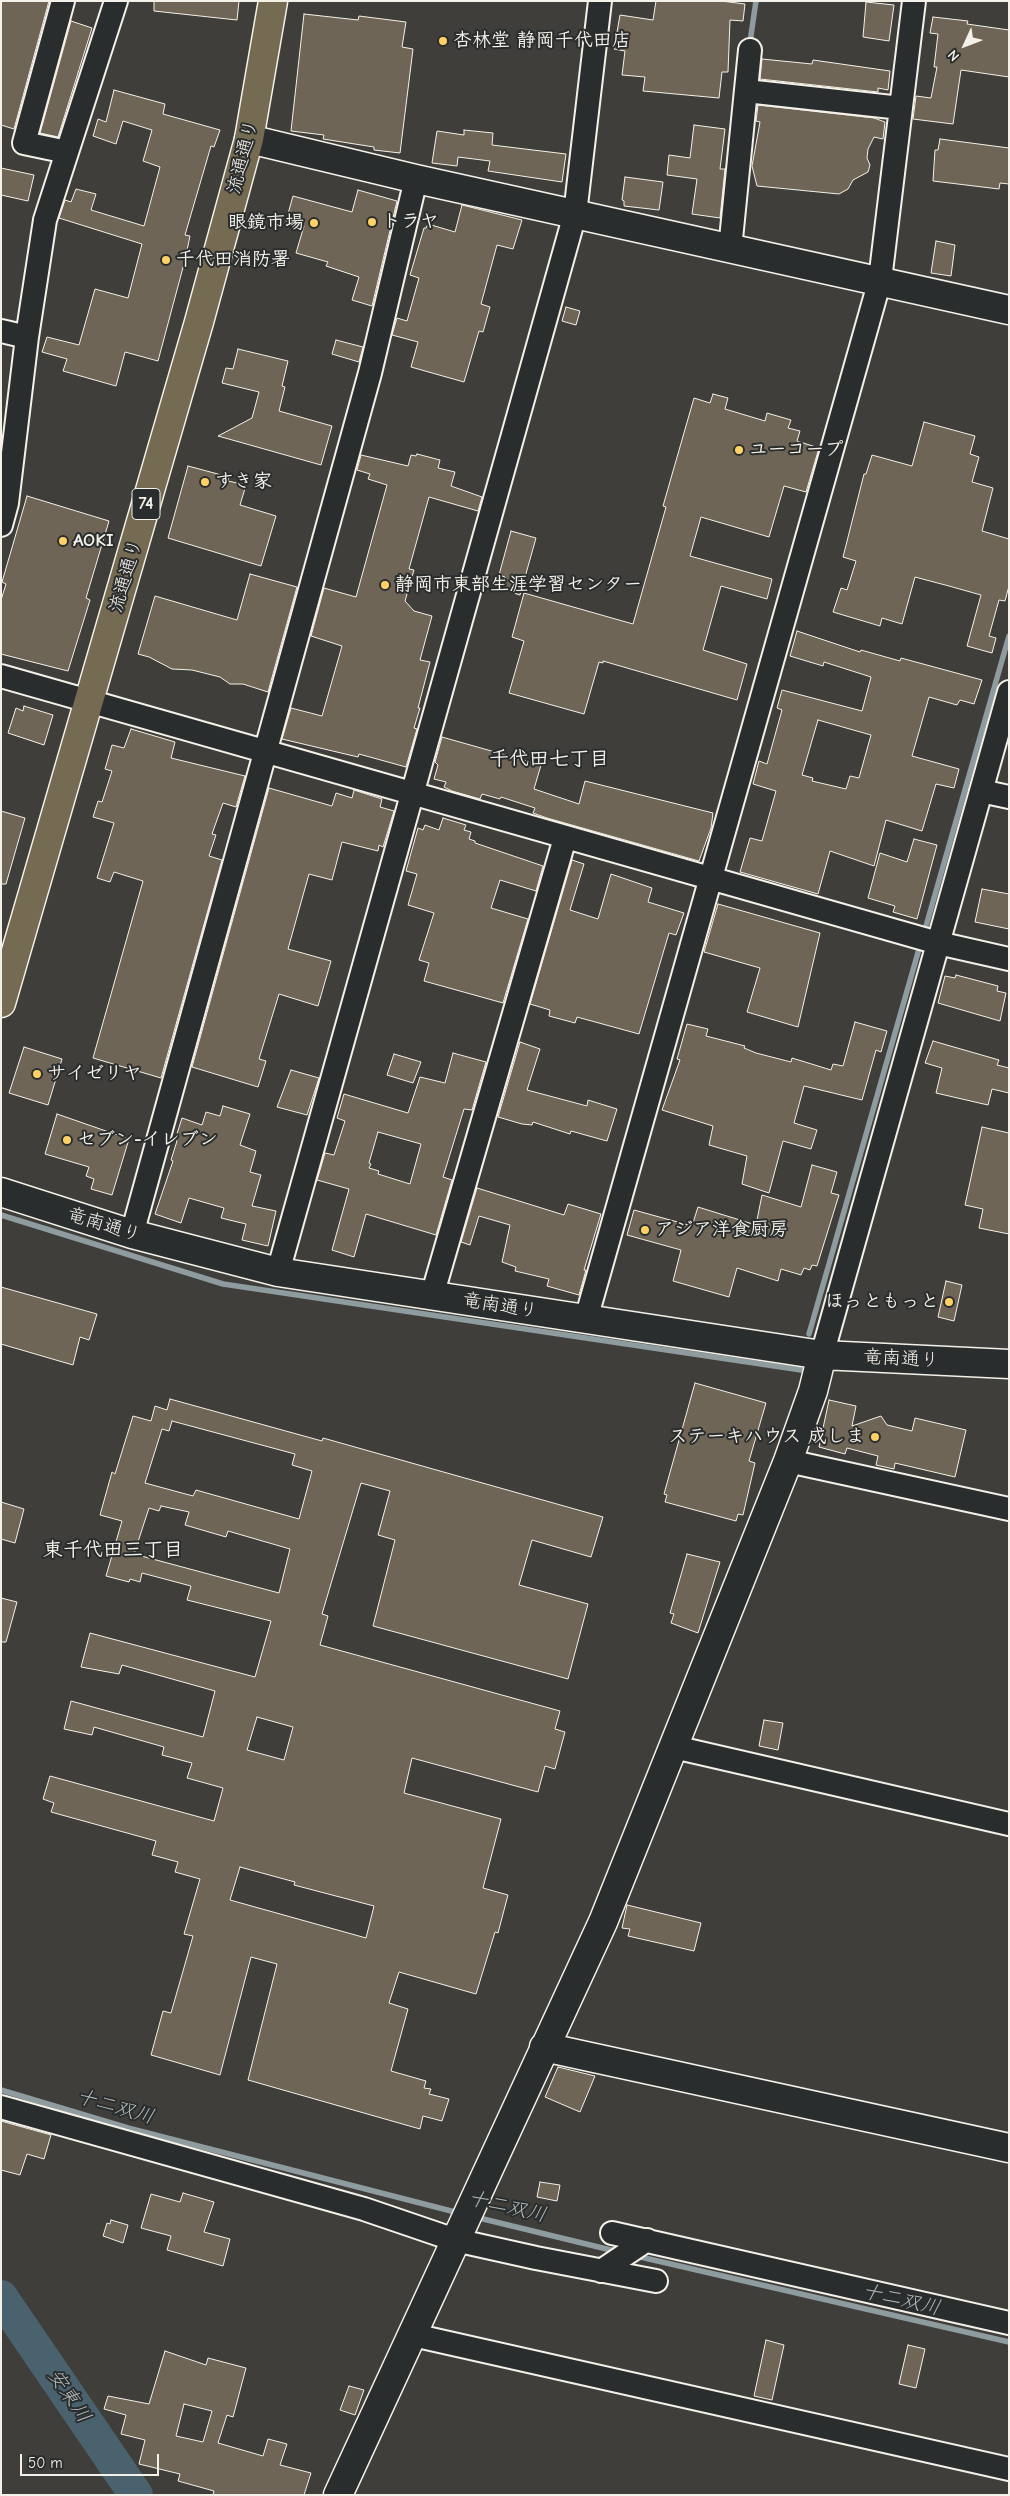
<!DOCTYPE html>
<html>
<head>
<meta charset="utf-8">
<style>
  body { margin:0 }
  #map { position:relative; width:1010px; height:2496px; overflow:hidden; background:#3f3e3a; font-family:"Comic Neue",sans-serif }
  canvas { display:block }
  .frame { position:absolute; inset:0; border:2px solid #f4f1e8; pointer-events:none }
  .north { position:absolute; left:940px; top:20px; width:50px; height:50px; -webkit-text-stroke:4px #2a2d2e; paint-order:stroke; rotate:227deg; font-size:14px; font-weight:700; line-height:20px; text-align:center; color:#f4f1e8 }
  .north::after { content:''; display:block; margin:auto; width:18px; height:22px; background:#f4f1e8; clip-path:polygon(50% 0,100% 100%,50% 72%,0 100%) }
  .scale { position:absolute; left:20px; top:2454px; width:139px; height:22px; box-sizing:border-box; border:2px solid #f4f1e8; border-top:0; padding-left:6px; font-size:15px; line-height:18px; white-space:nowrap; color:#f4f1e8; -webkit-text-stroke:4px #2a2d2e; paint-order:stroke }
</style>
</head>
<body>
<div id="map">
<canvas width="1010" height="2496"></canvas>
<div class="frame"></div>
<div class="north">N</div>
<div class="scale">50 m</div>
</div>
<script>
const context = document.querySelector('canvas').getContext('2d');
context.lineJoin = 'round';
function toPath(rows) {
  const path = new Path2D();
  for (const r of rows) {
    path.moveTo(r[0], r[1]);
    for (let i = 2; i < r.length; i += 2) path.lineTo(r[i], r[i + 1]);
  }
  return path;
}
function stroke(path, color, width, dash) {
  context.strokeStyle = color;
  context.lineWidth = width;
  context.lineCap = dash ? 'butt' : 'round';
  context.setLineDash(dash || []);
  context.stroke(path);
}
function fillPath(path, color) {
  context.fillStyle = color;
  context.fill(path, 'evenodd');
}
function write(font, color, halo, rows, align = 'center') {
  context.font = font + ' "Comic Neue","Klee One",sans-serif';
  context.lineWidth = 4;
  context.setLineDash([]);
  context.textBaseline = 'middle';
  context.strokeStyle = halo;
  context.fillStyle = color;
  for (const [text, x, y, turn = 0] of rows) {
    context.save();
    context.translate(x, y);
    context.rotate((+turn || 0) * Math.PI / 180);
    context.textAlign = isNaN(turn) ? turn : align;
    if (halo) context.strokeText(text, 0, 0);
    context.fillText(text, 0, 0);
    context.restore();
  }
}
stroke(toPath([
  [750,42,756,1],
  [924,933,1009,636],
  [1,1215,223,1284,801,1370],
  [809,1334,921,942],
  [1,2090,128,2128,459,2213],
  [475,2217,619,2252],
  [636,2256,1009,2342]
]), '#8e9b9f', 5.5);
stroke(toPath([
  [1,2297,136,2495]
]), '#4a626e', 34);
const building = toPath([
  [1,1,49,1,14,129,1,125,1,1],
  [154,1,239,1,237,20,154,11,154,1],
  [656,1,721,1,745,4,743,21,730,20,728,72,722,72,719,98,643,91,645,77,622,75,625,51,614,49,620,15,653,20,656,1],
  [866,2,894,5,889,41,863,37,866,2],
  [304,14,358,20,359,16,406,22,402,47,413,49,400,153,374,150,374,147,323,139,324,135,291,131,304,14],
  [933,17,968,21,967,24,1009,30,1009,77,961,70,953,124,913,119,916,96,931,98,937,67,934,67,938,34,930,33,933,17],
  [71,21,92,28,58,137,40,133,71,21],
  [762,59,812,64,813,60,890,71,888,90,878,88,878,92,760,79,762,59],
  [114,90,165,104,163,114,220,130,214,147,211,146,185,235,190,236,185,260,158,361,125,352,116,386,63,371,67,359,42,352,47,337,79,345,95,289,128,298,142,244,59,218,65,200,71,202,76,189,96,194,91,210,144,226,160,167,143,161,152,130,123,121,116,144,93,136,98,119,106,122,114,90],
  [758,105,874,118,885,122,883,139,874,137,868,149,867,158,870,165,868,172,853,180,848,189,839,194,757,186,752,166,760,122,756,121,758,105],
  [694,125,725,129,720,169,725,169,720,218,692,214,697,179,667,175,669,155,690,158,694,125],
  [464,130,493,133,492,145,566,154,562,182,488,171,490,161,458,157,457,166,432,163,437,131,464,135,464,130],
  [940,139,1009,148,1009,184,1000,183,999,189,933,181,935,150,938,150,940,139],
  [1,168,34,175,28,201,1,195,1,168],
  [625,177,663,182,659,210,624,206,624,201,622,200,625,177],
  [358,190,397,201,372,306,352,300,359,277,326,266,328,262,296,253,304,226,286,221,293,196,352,212,358,190],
  [462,205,522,220,513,249,497,245,481,304,490,307,483,332,479,331,464,382,411,367,418,342,392,335,397,318,407,321,419,278,410,275,424,228,426,228,428,224,455,232,462,205],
  [936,241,955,245,951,276,931,273,936,241],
  [566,307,580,311,576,325,562,321,566,307],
  [336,340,363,347,359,362,332,354,336,340],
  [238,349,288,361,282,386,285,387,279,411,332,426,321,465,218,436,252,418,259,392,222,383,226,368,233,369,238,349],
  [713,394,728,398,725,409,765,421,767,413,791,420,788,428,800,431,797,441,819,448,806,492,784,486,769,537,701,517,690,556,772,579,767,599,721,586,703,650,747,664,737,700,603,661,603,663,599,662,584,714,509,693,524,641,512,637,524,593,633,624,666,507,663,506,694,398,710,403,713,394],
  [924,422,975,436,970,454,979,457,972,482,993,488,982,531,1009,539,1009,586,1005,601,999,600,989,636,996,638,992,653,967,646,981,595,949,586,915,577,902,624,882,618,880,626,833,612,841,588,847,590,856,561,843,557,864,474,866,474,872,455,912,466,924,422],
  [417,454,440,460,438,468,455,472,451,486,482,497,478,511,429,497,409,569,414,570,405,601,414,611,432,616,420,660,430,662,418,708,420,708,414,728,417,729,406,767,359,754,358,757,282,739,291,708,322,716,342,646,311,636,324,588,356,597,387,485,368,479,370,474,357,470,361,455,408,466,411,455,416,456,417,454],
  [188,466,229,477,228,481,246,485,240,505,276,516,261,566,168,538,188,466],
  [27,496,109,521,86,598,90,600,68,671,1,654,1,600,6,584,2,582,27,496],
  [511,531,536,538,520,595,501,589,505,577,499,575,511,531],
  [250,574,297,587,268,692,243,684,230,684,220,677,192,670,172,669,149,657,138,654,155,596,237,620,250,574],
  [797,631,860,652,861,650,900,661,901,658,982,680,974,704,960,700,957,705,929,697,912,756,959,769,954,788,936,784,922,831,886,820,874,866,830,851,818,894,740,872,750,838,762,841,776,791,753,784,759,761,767,764,782,710,777,708,782,690,862,711,871,677,824,662,823,666,790,656,797,631],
  [818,720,871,735,859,778,850,776,846,789,812,781,813,778,802,775,818,720],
  [24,706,53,715,44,745,8,733,16,708,23,711,24,706],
  [131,729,175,742,171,758,245,776,236,807,223,803,212,834,216,835,209,856,222,860,161,1078,93,1058,143,881,114,872,110,882,97,878,114,823,93,817,98,801,102,802,112,771,105,769,112,745,124,748,131,729],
  [442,737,541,765,534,789,579,804,585,781,713,813,711,828,699,861,547,818,533,813,535,808,501,797,500,799,482,794,480,799,452,791,444,787,446,782,434,779,438,765,435,762,442,737],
  [269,788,332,806,336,793,352,798,354,790,382,799,380,807,394,811,383,847,379,845,378,851,342,842,332,880,309,874,288,949,331,961,318,1006,279,994,259,1059,266,1061,258,1087,192,1067,269,788],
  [1,811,25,818,6,884,1,884,1,811],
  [443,818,466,825,464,830,471,832,469,839,475,841,475,843,543,866,536,891,500,880,491,908,528,919,503,1003,424,981,429,963,419,960,434,913,408,905,417,874,406,871,418,828,423,830,425,825,439,830,443,818],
  [914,839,937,845,917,919,893,912,895,906,868,898,880,853,907,862,914,839],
  [572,860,584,864,570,910,598,919,611,874,652,888,648,902,684,913,676,935,669,933,639,1034,577,1017,575,1023,549,1016,550,1010,530,1004,572,860],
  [982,889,1009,894,1009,929,975,922,982,889],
  [718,904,820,933,798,1027,747,1012,760,968,704,952,718,904],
  [956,975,998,986,997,991,1006,993,1000,1021,938,1003,945,976,955,978,956,975],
  [855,1022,887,1031,881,1052,876,1050,862,1100,804,1086,794,1123,817,1130,811,1149,783,1141,769,1193,742,1184,747,1156,709,1145,713,1126,662,1110,680,1060,677,1059,687,1024,708,1029,706,1036,745,1046,744,1048,756,1053,791,1062,792,1058,831,1070,833,1064,843,1066,855,1022],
  [933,1041,999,1060,997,1065,1009,1068,1009,1093,992,1089,988,1105,936,1093,942,1068,925,1063,933,1041],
  [520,1042,540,1049,527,1090,587,1106,588,1100,617,1109,607,1141,571,1131,570,1134,533,1122,532,1125,522,1124,498,1117,520,1042],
  [24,1047,62,1059,48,1105,9,1093,24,1047],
  [453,1053,486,1062,472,1110,464,1109,443,1177,452,1180,436,1235,366,1214,354,1257,332,1250,349,1189,317,1180,325,1153,334,1155,345,1121,337,1118,344,1094,408,1113,420,1077,445,1083,453,1053],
  [378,1132,421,1144,410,1184,378,1174,379,1171,369,1168,371,1164,369,1163,378,1132],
  [394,1054,421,1062,413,1083,387,1075,394,1054],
  [291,1070,319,1078,307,1115,277,1107,291,1070],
  [223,1106,250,1114,240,1145,256,1151,250,1172,261,1175,252,1206,276,1211,268,1246,242,1240,246,1224,221,1218,224,1208,189,1198,181,1223,155,1214,173,1161,171,1160,177,1141,175,1140,182,1118,202,1125,206,1112,220,1116,223,1106],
  [57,1114,129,1139,112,1195,91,1189,94,1179,86,1176,89,1167,45,1154,57,1114],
  [982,1127,1009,1133,1009,1234,979,1228,983,1209,965,1205,982,1127],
  [812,1165,837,1172,831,1193,839,1195,817,1266,812,1265,810,1270,804,1268,801,1275,781,1269,778,1281,737,1268,729,1297,673,1281,681,1250,627,1235,634,1210,692,1226,698,1207,756,1225,762,1195,801,1207,812,1165],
  [477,1188,564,1215,568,1204,601,1214,584,1270,586,1270,579,1295,547,1286,549,1279,515,1271,516,1267,502,1262,510,1225,479,1216,470,1245,461,1242,477,1188],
  [946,1281,962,1285,954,1321,938,1317,946,1281],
  [1,1287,97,1314,89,1340,80,1337,73,1365,1,1344,1,1287],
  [695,1383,766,1403,749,1461,755,1463,743,1515,738,1514,736,1521,665,1502,667,1495,664,1494,695,1383],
  [170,1399,322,1441,323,1438,603,1517,591,1557,532,1540,519,1585,588,1604,568,1679,373,1626,395,1540,378,1535,390,1491,361,1483,322,1614,328,1616,320,1645,560,1711,555,1729,565,1732,555,1769,545,1766,538,1792,412,1758,404,1793,501,1819,483,1888,508,1895,498,1933,495,1932,476,1994,399,1972,389,2003,408,2009,391,2071,426,2081,424,2088,431,2089,429,2094,449,2099,442,2121,423,2116,420,2129,248,2080,277,1964,251,1957,220,2075,151,2055,163,2011,171,2013,193,1936,184,1934,200,1879,175,1872,178,1862,152,1855,156,1841,51,1812,54,1803,43,1799,50,1776,214,1821,223,1788,187,1778,192,1763,162,1755,164,1747,94,1727,92,1735,64,1729,71,1701,203,1737,215,1691,122,1665,119,1674,81,1667,90,1633,255,1677,271,1621,187,1600,191,1586,142,1573,140,1582,130,1579,129,1582,106,1576,122,1521,100,1515,112,1472,115,1474,133,1416,151,1421,155,1406,167,1410,170,1399],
  [172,1421,295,1454,292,1465,312,1471,299,1519,196,1490,193,1496,145,1483,162,1429,169,1431,172,1421],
  [161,1506,189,1512,185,1525,226,1537,228,1531,290,1549,279,1593,134,1554,149,1508,159,1511,161,1506],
  [257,1717,293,1727,284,1760,247,1750,257,1717],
  [240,1867,295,1882,294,1885,374,1906,366,1938,230,1900,240,1867],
  [829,1400,856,1406,852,1426,881,1416,887,1425,912,1431,915,1418,966,1430,955,1477,895,1463,894,1469,876,1465,878,1456,847,1448,845,1454,819,1447,829,1400],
  [1,1502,24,1509,15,1543,1,1539,1,1502],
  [687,1554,720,1562,698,1633,671,1623,674,1614,670,1613,687,1554],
  [1,1598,17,1602,6,1642,1,1642,1,1598],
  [764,1720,783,1723,778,1750,759,1746,764,1720],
  [627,1905,701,1923,694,1951,628,1936,630,1929,622,1928,627,1905],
  [558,2067,595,2076,580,2112,545,2097,558,2067],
  [1,2121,51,2135,44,2159,27,2154,20,2175,1,2170,1,2121],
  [540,2182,560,2185,557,2201,537,2197,540,2182],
  [183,2193,214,2202,204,2232,230,2239,223,2266,167,2250,171,2236,141,2228,151,2194,180,2202,183,2193],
  [111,2220,128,2225,123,2243,103,2236,107,2223,110,2224,111,2220],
  [766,2340,784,2345,772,2400,754,2396,766,2340],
  [908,2345,925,2349,916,2388,899,2384,908,2345],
  [165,2351,206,2365,208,2358,246,2368,233,2417,227,2415,218,2443,263,2456,268,2439,287,2444,280,2465,311,2473,304,2495,213,2495,214,2491,178,2481,180,2474,139,2464,145,2440,121,2434,126,2415,104,2409,108,2396,149,2404,165,2351],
  [184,2404,212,2411,203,2442,176,2436,184,2404],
  [349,2386,364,2390,355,2415,340,2410,349,2386]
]);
fillPath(building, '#6f6556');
stroke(building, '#f4f1e8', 1);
const street = toPath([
  [63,1,24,143,67,152],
  [746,91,901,108],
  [730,249,750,50],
  [1,331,27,337],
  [1,525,7,503,27,337,45,220,116,1],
  [1,676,938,943,1009,959],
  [981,791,1009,797],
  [132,1234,370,373,416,179],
  [278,1272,575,214,600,1],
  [432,1296,565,838],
  [586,1319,880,280,914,1],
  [822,1355,1009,692],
  [788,1461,1009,1509],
  [674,1747,1009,1824],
  [1,2107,364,2209,455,2240,536,2258,656,2281],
  [612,2233,1009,2323],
  [601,2271,647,2240],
  [413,2335,1009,2469]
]);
const secondary = toPath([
  [249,139,416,179,1009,310],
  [1,1192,132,1234,278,1272,822,1355,1009,1364],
  [544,2047,1009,2148],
  [338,2495,603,1922,788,1461,813,1391,822,1355]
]);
const primary = toPath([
  [1,1003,199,322,249,139,273,1]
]);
stroke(street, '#f4f1e8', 26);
stroke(secondary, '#f4f1e8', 31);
stroke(primary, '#f4f1e8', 31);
stroke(street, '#2a2d2e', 22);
stroke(secondary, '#2a2d2e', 28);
stroke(primary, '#746b52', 28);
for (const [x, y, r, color] of [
  [443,41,5,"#ffd166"],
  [372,222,5,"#ffd166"],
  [314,223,5,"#ffd166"],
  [166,260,5,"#ffd166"],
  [739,450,5,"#ffd166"],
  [205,482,5,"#ffd166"],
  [63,541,5,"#ffd166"],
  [385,585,5,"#ffd166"],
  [37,1074,5,"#ffd166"],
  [67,1140,5,"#ffd166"],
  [645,1230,5,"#ffd166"],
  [949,1302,5,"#ffd166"],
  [875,1437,5,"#ffd166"]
]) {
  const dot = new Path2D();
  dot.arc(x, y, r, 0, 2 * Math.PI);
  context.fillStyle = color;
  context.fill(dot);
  stroke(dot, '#2a2d2e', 2);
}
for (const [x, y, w] of [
  [146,504,28]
]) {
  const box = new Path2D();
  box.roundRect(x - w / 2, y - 15.5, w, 31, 4);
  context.fillStyle = '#2a2d2e';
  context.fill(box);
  stroke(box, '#f4f1e8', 1);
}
write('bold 18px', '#f4f1e8', null, [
  ["74",146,504]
]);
write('bold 19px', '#f4f1e8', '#2a2d2e', [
  ["杏林堂 静岡千代田店",453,41],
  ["トラヤ",382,222],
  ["眼鏡市場",304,223,"right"],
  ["千代田消防署",176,260],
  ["ユーコープ",749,450],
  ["すき家",215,482],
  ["AOKI",73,541],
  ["静岡市東部生涯学習センター",395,585],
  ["サイゼリヤ",47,1074],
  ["セブン-イレブン",77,1140],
  ["アジア洋食厨房",655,1230],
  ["ほっともっと",939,1302,"right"],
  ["ステーキハウス 成しま",865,1437,"right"]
], 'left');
write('19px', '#f4f1e8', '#2a2d2e', [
  ["流通通り",243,157,-76],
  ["流通通り",126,576,-74],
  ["竜南通り",104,1225,17],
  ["竜南通り",500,1306,9],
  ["竜南通り",901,1359,3]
]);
write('bold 20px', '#f4f1e8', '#2a2d2e', [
  ["千代田七丁目",549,759],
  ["東千代田三丁目",113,1550]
]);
write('italic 20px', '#b0b8b7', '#2a2d2e', [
  ["十二双川",115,2107,16],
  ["十二双川",507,2207,13],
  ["十二双川",901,2300,13],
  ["安東川",69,2396,56]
]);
</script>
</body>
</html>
